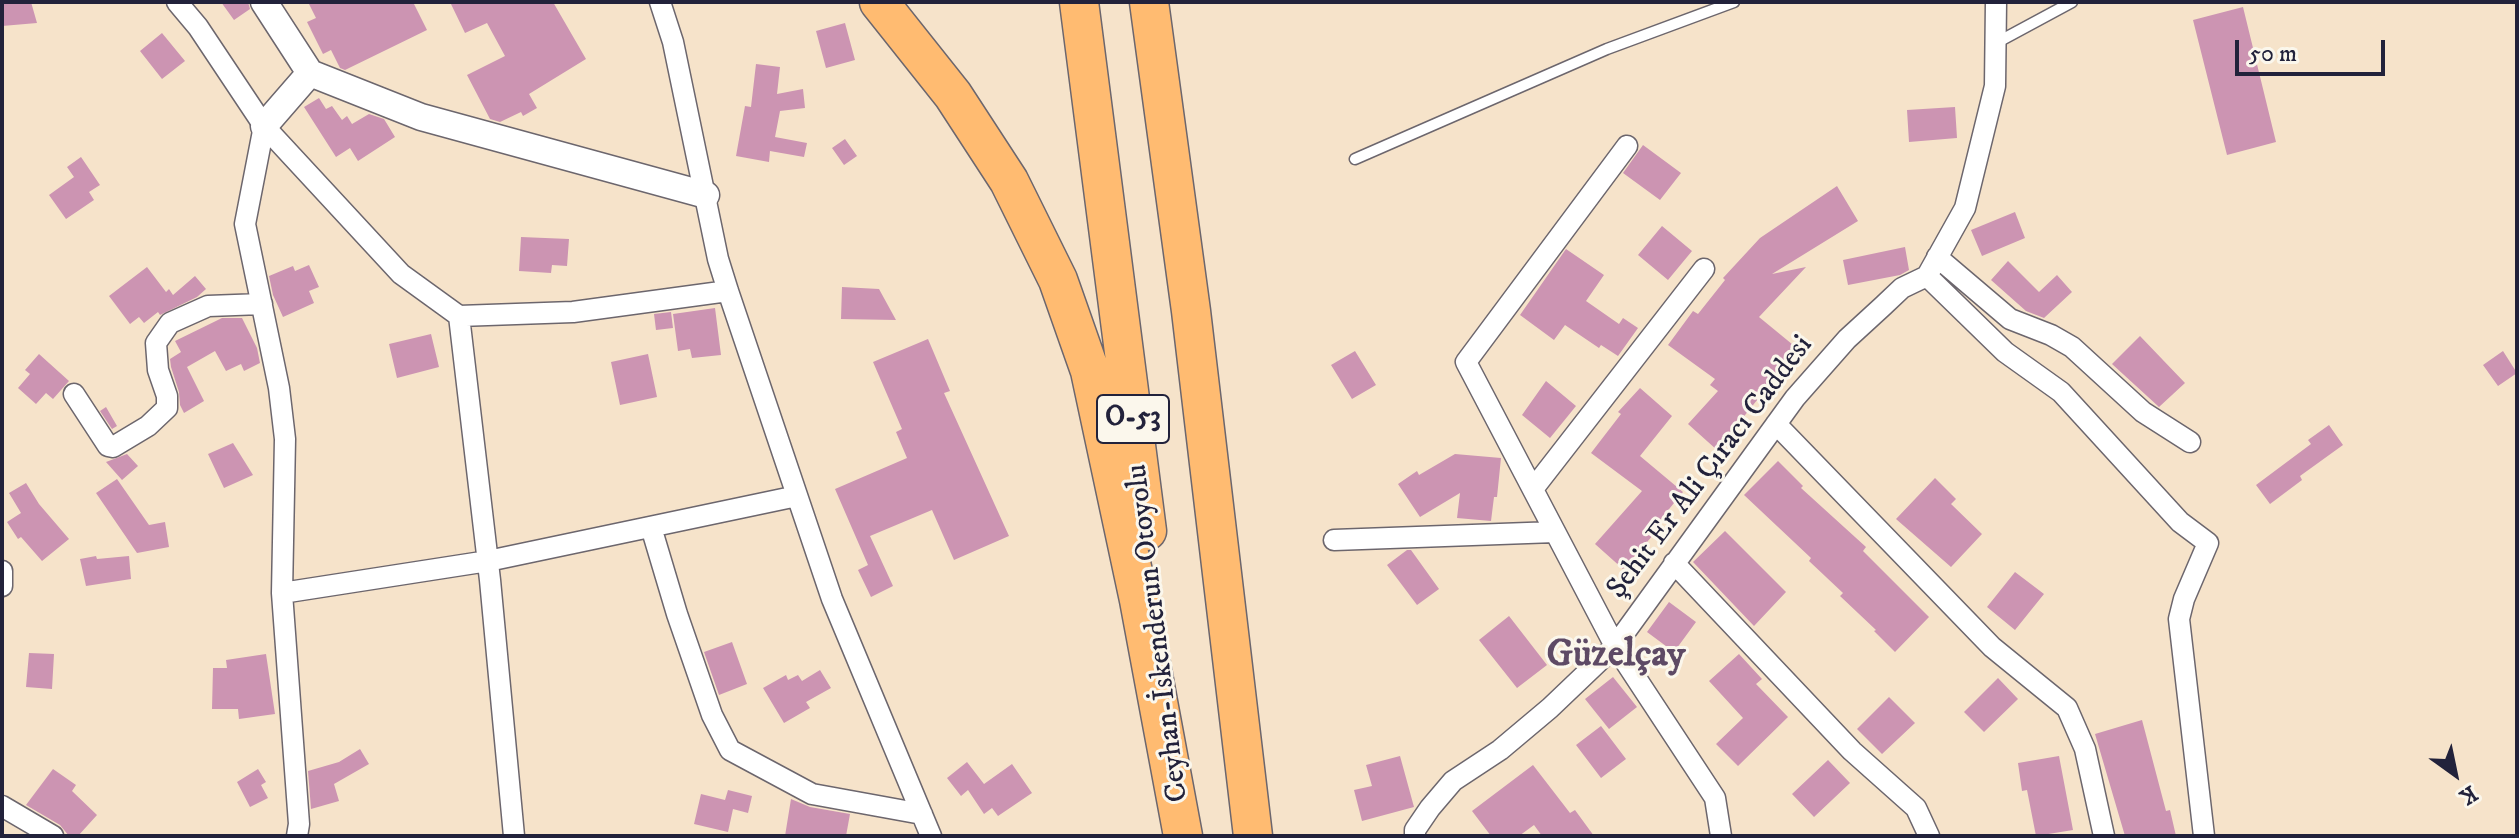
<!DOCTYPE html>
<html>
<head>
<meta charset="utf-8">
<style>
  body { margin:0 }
  #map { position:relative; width:2519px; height:838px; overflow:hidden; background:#f6e3ca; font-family:"IM FELL DW Pica",serif }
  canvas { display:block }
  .frame { position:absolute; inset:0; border:4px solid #22223b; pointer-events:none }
  .north { position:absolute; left:2415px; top:734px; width:80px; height:80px; -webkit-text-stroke:6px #fbf7ec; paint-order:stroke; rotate:147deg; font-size:22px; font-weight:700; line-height:32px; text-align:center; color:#22223b }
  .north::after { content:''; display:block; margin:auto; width:28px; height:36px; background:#22223b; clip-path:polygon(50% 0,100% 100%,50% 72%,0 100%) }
  .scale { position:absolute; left:2235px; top:40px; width:150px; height:36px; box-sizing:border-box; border:4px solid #22223b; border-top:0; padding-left:10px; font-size:24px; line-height:28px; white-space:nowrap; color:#22223b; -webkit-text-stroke:6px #fbf7ec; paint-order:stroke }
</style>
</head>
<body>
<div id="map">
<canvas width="2519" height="838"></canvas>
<div class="frame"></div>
<div class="north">K</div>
<div class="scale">50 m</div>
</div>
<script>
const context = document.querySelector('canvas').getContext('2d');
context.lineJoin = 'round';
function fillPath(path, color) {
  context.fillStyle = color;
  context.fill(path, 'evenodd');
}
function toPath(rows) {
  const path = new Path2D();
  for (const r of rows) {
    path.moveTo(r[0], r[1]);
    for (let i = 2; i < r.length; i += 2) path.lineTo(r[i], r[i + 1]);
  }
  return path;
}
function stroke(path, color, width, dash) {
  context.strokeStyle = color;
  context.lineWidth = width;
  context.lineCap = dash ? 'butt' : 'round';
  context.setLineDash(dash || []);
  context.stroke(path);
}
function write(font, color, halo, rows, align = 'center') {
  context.font = font + ' "IM FELL DW Pica",serif';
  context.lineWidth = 6;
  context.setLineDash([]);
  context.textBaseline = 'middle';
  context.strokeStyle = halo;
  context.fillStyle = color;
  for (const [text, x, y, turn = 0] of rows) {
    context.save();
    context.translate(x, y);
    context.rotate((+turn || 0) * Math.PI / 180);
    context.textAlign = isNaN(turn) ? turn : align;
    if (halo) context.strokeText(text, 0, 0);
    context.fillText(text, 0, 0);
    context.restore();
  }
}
fillPath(toPath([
  [2,2,31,2,37,23,2,26],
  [221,2,248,2,250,9,234,20],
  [308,2,413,2,427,30,345,70,340,68,331,50,323,54,307,22,316,18],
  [450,2,553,2,586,59,529,94,537,108,523,116,521,112,500,122,490,119,467,75,505,56,487,23,465,33],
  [2243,7,2276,142,2227,155,2193,20],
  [845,23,855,60,826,68,816,31],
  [162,33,185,61,162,79,140,51],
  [756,64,780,67,777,94,803,89,805,108,780,111,775,137,807,143,804,157,770,151,769,162,736,156,745,106,751,107],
  [319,98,326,109,332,106,342,120,347,116,352,124,369,114,384,119,395,137,358,161,350,148,336,157,304,107],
  [1955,107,1957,138,1909,142,1907,110],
  [845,139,857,156,844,165,832,148],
  [1643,145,1681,173,1660,200,1623,173],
  [81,157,100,185,89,192,94,200,66,219,49,195,74,177,67,167],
  [1837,186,1858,221,1772,274,1806,267,1759,317,1798,349,1717,450,1688,424,1718,391,1710,385,1715,379,1668,345,1693,311,1698,314,1725,280,1723,278,1760,238],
  [2015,212,2025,238,1982,256,1971,230],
  [1662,226,1692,251,1668,280,1638,255],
  [521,237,569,239,567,266,552,265,551,273,519,271],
  [1905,247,1909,270,1900,275,1848,285,1843,260],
  [1566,249,1604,275,1586,301,1619,324,1623,318,1638,328,1618,356,1601,345,1599,348,1565,325,1554,340,1520,315],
  [2008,261,2039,292,2057,275,2072,292,2044,318,2026,311,1991,280],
  [309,265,319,287,309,291,314,303,283,317,273,295,269,276,293,266,295,271],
  [147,267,166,292,169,289,173,295,195,276,206,289,197,297,160,315,158,312,144,323,139,317,130,324,109,296],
  [842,287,879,289,896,320,841,319],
  [715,308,721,355,692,358,690,349,678,351,673,314],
  [671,312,673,328,656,330,654,314],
  [222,318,242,318,257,348,260,363,244,371,241,364,226,371,215,351,187,367,204,401,184,413,180,405,179,392,171,367,170,359,181,352,175,341],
  [431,334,439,367,397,378,389,344],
  [2140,336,2185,383,2159,407,2112,364],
  [928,339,950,391,944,393,1009,536,954,560,932,510,870,536,893,586,871,597,858,570,868,565,835,489,907,458,896,432,902,429,873,362],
  [1355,351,1376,385,1352,399,1331,365],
  [2503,351,2517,373,2498,386,2483,365],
  [39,354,69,381,53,399,46,393,36,404,18,388,30,374,25,370],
  [648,354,657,397,620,405,611,362],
  [1546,381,1576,406,1550,438,1522,415],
  [1640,388,1672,416,1640,456,1683,492,1652,530,1655,533,1623,569,1595,544,1642,491,1591,453,1621,414,1618,412],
  [106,407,117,426,112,429,100,411],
  [2329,425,2343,445,2300,476,2302,480,2270,504,2256,485,2311,444,2308,440],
  [233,443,253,475,224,488,208,454],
  [127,454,138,466,122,480,106,462],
  [1455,454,1501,458,1497,497,1494,497,1491,521,1457,518,1460,493,1420,517,1398,484,1417,471,1419,475],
  [1778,461,1803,486,1801,488,1866,547,1863,551,1929,617,1895,652,1874,631,1876,630,1840,596,1843,593,1809,561,1811,558,1744,495],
  [1935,478,1956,499,1951,504,1982,534,1951,567,1896,519],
  [117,479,149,525,165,522,169,547,137,553,96,493],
  [26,483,39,504,69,539,42,561,21,537,18,539,7,522,21,513,9,493],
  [1725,531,1786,592,1754,626,1693,562],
  [1407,550,1411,550,1439,589,1417,605,1387,565],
  [96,556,97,559,129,556,131,579,86,586,80,559],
  [2015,572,2044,594,2015,630,1987,607],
  [1669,602,1696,622,1674,652,1647,632],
  [1509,616,1547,665,1517,688,1479,640],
  [732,642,747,684,719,695,704,652],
  [29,653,54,654,52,689,26,687],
  [266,654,275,714,239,719,238,709,212,709,213,668,227,668,226,660],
  [1739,654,1762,679,1756,684,1788,717,1738,766,1716,744,1743,718,1709,681],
  [820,670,831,688,806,702,810,708,784,723,763,688,786,675,788,680,798,675,802,681],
  [1613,677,1637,707,1609,729,1585,699],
  [1998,678,2018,699,1984,732,1964,712],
  [1889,697,1915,723,1882,754,1857,729],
  [2142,720,2166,811,2170,810,2176,836,2125,836,2095,734],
  [1601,726,1626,759,1601,778,1576,745],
  [360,749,369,764,334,784,339,801,311,809,308,771,339,762],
  [1400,756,1414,807,1362,821,1354,790,1372,786,1366,765],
  [2059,756,2073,830,2036,836,2027,790,2022,791,2018,763],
  [1828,760,1850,783,1814,817,1792,794],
  [967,762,984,784,1012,764,1032,793,998,816,992,808,984,814,968,790,961,796,947,778],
  [1533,765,1570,813,1575,810,1594,836,1542,836,1534,825,1519,836,1491,836,1472,811],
  [53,769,76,785,72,791,97,815,78,836,69,836,60,825,26,805],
  [258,769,266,782,261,785,268,798,250,807,237,782],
  [728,790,752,796,748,813,733,809,728,832,694,824,701,794,725,800],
  [791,799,810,807,850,814,846,836,785,836]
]), '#cc94b2');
const service = toPath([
  [1996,43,2072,2],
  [1355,159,1607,49,1734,2]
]);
const minor = toPath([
  [177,2,198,27,264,126],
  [660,2,673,42,718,259,728,291,832,599,931,836],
  [1627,146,1466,362,1615,646,1715,798,1721,836],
  [1937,257,2010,319,2051,335,2072,347,2143,412,2190,442],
  [1927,276,2005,352,2061,392,2180,522,2208,543,2184,599,2179,619,2204,836],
  [459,316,490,580,514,836],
  [74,394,108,446,113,447,148,426,167,408,167,396,158,370,156,343,170,323,208,306,262,304],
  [1776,424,1992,647,2067,708,2085,749,2104,836],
  [1533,489,1704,269],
  [651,527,677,614,712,715,730,750,812,794,922,814],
  [1334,540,1555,532],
  [1674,563,1852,751,1916,808,1929,836],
  [2,571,2,586],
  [282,593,488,561,797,496],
  [2,806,53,836],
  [297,836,299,824,282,593,285,439,279,388,245,224,264,126,401,274,459,316,573,312,728,291],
  [1415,836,1415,830,1430,808,1453,781,1500,750,1550,708,1615,646,1795,398,1847,339,1883,306,1902,288,1927,276,1965,208,1995,86,1996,2]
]);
const tertiary = toPath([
  [264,2,310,73,421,117,706,195],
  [264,126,310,73]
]);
const motorway = toPath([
  [879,2,953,95,1009,181,1058,280,1090,371,1139,600,1183,836],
  [1079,2,1147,531],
  [1149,2,1191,311,1253,836]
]);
stroke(service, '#6c666d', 13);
stroke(minor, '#6c666d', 23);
stroke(tertiary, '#6c666d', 29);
stroke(motorway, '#6c666d', 41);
stroke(service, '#fff', 10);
stroke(minor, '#fff', 20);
stroke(tertiary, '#fff', 26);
stroke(motorway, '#ffbb71', 38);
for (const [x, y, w] of [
  [1133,419,72]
]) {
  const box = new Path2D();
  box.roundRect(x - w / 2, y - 24, w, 48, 6);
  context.fillStyle = '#fbf7ec';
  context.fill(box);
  stroke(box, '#22223b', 2);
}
write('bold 28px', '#22223b', null, [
  ["O-53",1133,419]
]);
write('30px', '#22223b', '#fbf7ec', [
  ["Şehit Er Ali Çıracı Caddesi",1711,468,-53],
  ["Ceyhan-İskenderun Otoyolu",1159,633,-97]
]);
write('bold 38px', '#5e4a65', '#fbf7ec', [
  ["Güzelçay",1616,657]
]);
</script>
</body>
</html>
